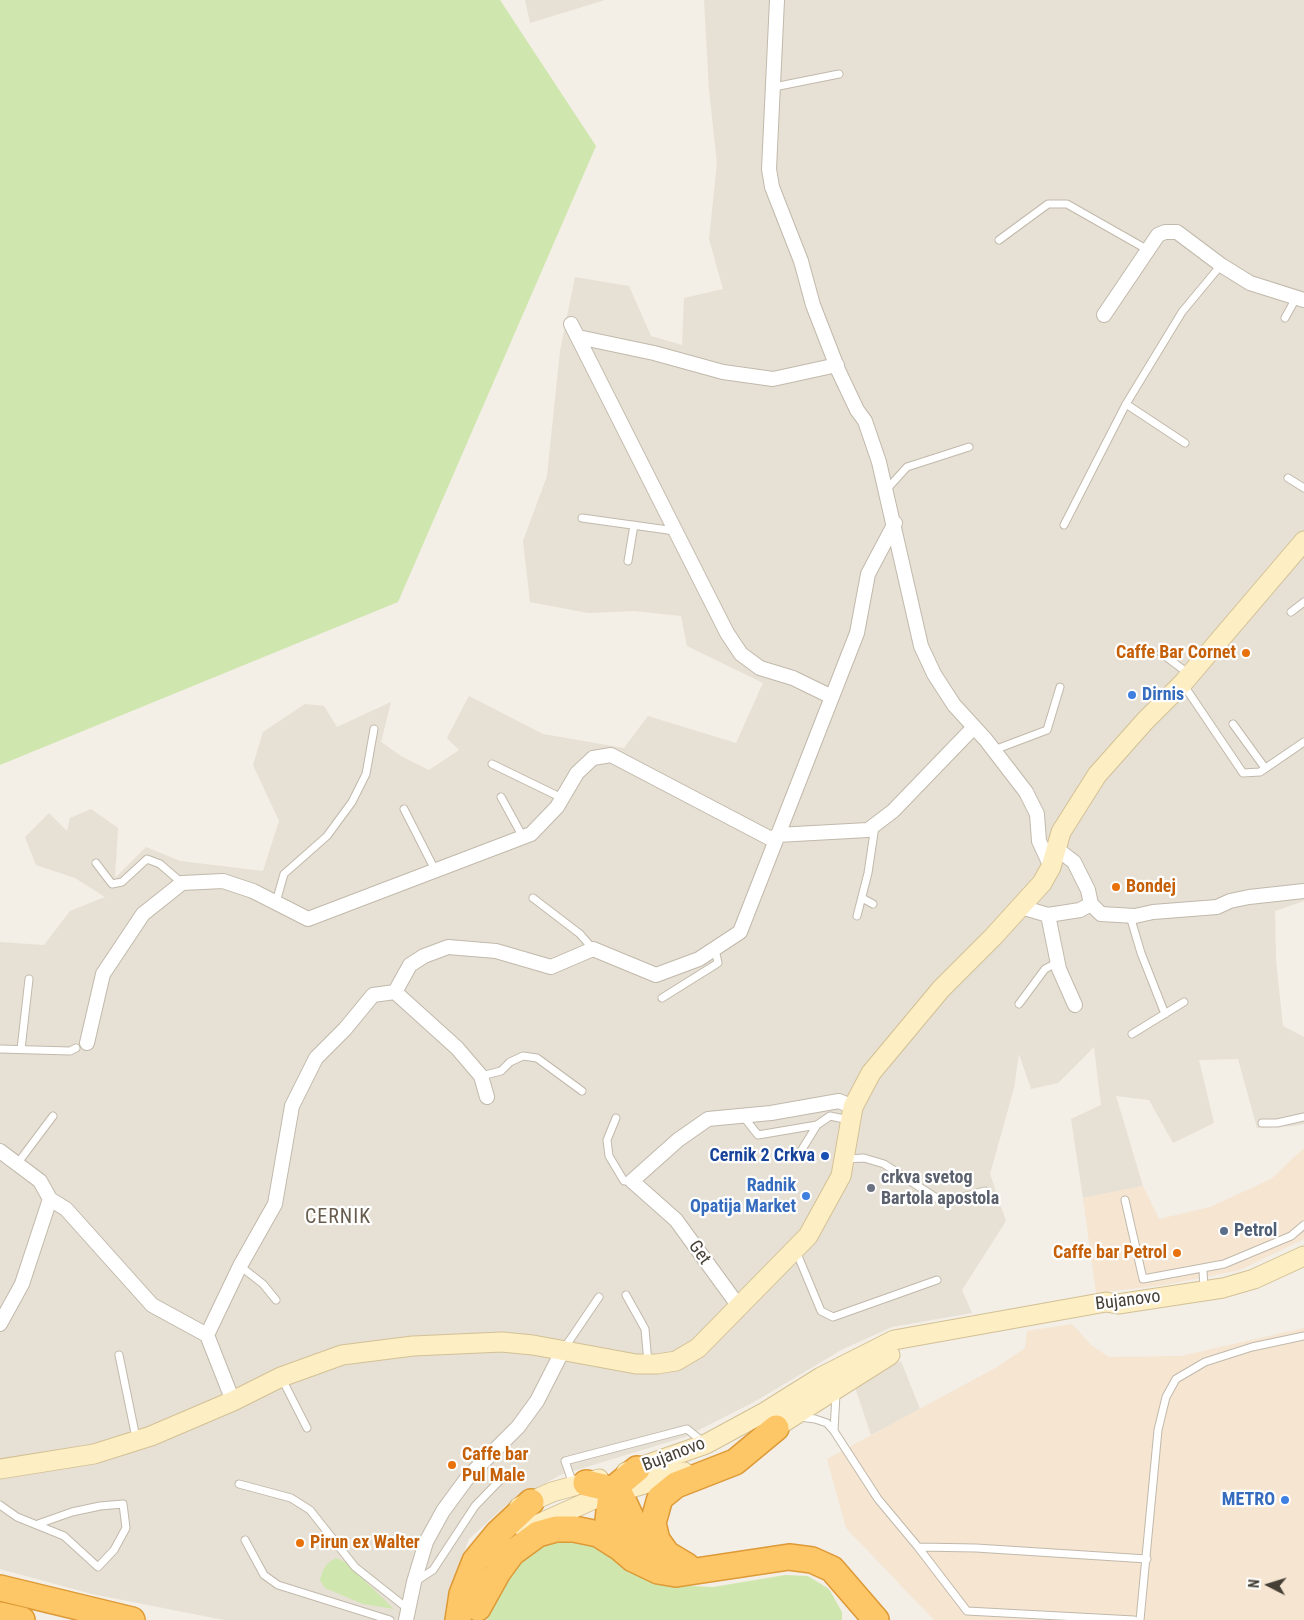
<!DOCTYPE html>
<html>
<head>
<meta charset="utf-8">
<style>
  body { margin:0 }
  #map { position:relative; width:1304px; height:1620px; overflow:hidden; background:#f3eee6; font-family:"Roboto Condensed",sans-serif }
  canvas { display:block }
  .north { position:absolute; left:1244px; top:1560px; width:50px; height:50px; -webkit-text-stroke:4px #fff; paint-order:stroke; rotate:275deg; font-size:14px; font-weight:700; line-height:20px; text-align:center; color:#453f35 }
  .north::after { content:''; display:block; margin:auto; width:18px; height:22px; background:#453f35; clip-path:polygon(50% 0,100% 100%,50% 72%,0 100%) }
</style>
</head>
<body>
<div id="map">
<canvas width="1304" height="1620"></canvas>
<div class="north">N</div>
</div>
<script>
const context = document.querySelector('canvas').getContext('2d');
context.lineJoin = 'round';
function fillPath(path, color) {
  context.fillStyle = color;
  context.fill(path, 'evenodd');
}
function toPath(rows) {
  const path = new Path2D();
  for (const r of rows) {
    path.moveTo(r[0], r[1]);
    for (let i = 2; i < r.length; i += 2) path.lineTo(r[i], r[i + 1]);
  }
  return path;
}
function stroke(path, color, width, dash) {
  context.strokeStyle = color;
  context.lineWidth = width;
  context.lineCap = dash ? 'butt' : 'round';
  context.setLineDash(dash || []);
  context.stroke(path);
}
function write(font, color, halo, rows, align = 'center') {
  context.font = font + ' "Roboto Condensed",sans-serif';
  context.lineWidth = 4.5;
  context.setLineDash([]);
  context.textBaseline = 'middle';
  context.strokeStyle = halo;
  context.fillStyle = color;
  for (const [text, x, y, turn = 0] of rows) {
    context.save();
    context.translate(x, y);
    context.rotate((+turn || 0) * Math.PI / 180);
    context.textAlign = isNaN(turn) ? turn : align;
    if (halo) context.strokeText(text, 0, 0);
    context.fillText(text, 0, 0);
    context.restore();
  }
}
fillPath(toPath([
  [525,0,605,0,530,23],
  [704,0,1304,0,1304,901,1275,911,1276,961,1283,1026,1304,1037,1304,1124,1294,1126,1257,1128,1238,1059,1199,1060,1214,1123,1173,1143,1149,1100,1116,1096,1143,1186,1083,1198,1071,1119,1101,1105,1094,1047,1058,1083,1031,1089,1019,1054,1014,1088,990,1174,1006,1221,962,1290,972,1313,892,1327,843,1349,754,1402,685,1437,560,1475,505,1506,469,1539,448,1594,444,1620,224,1620,92,1594,0,1569,0,942,44,945,70,911,105,897,75,878,36,865,25,837,49,813,67,831,70,818,91,809,118,828,115,878,146,847,180,861,263,871,279,821,253,765,263,732,305,704,324,706,337,727,391,702,381,742,401,756,429,770,459,750,447,738,469,696,543,734,624,748,648,716,736,743,763,683,687,646,681,616,634,611,588,613,530,602,523,541,547,476,560,351,575,277,629,286,651,336,682,345,684,298,723,289,709,239,717,163,709,90],
  [901,1361,920,1409,871,1435,854,1384]
]), '#e7e0d4');
fillPath(toPath([
  [1304,1148,1304,1239,1302,1240,1240,1270,1164,1285,1096,1293,1083,1198,1143,1186,1159,1219,1210,1207,1271,1179],
  [1072,1324,1091,1345,1109,1357,1181,1356,1304,1328,1304,1620,934,1620,846,1528,827,1459,997,1367,1025,1348,1027,1331]
]), '#f5e5d1');
fillPath(toPath([
  [0,0,500,0,596,146,398,602,0,765],
  [577,1538,596,1547,626,1570,642,1578,669,1585,713,1587,785,1575,808,1576,829,1589,842,1612,842,1620,487,1620,492,1600,517,1560,551,1539],
  [336,1558,345,1562,394,1609,363,1604,325,1588,320,1580,323,1570,328,1563]
]), '#cfe7ae');
const lane = toPath([
  [774,87,839,74],
  [999,240,1048,204,1067,204,1148,250],
  [1285,318,1296,298],
  [1126,404,1185,443],
  [1288,478,1304,488],
  [887,489,907,467,969,447],
  [582,518,675,531],
  [1064,525,1126,404,1182,312,1221,265],
  [628,561,634,525],
  [1291,612,1304,602],
  [1161,653,1189,674],
  [1183,684,1243,773,1260,772,1304,742],
  [1233,724,1265,768],
  [994,750,1047,730,1060,687],
  [492,764,562,798],
  [501,797,523,837],
  [404,809,435,870],
  [96,863,112,884,122,882,147,859,160,864,182,883],
  [533,898,580,934,593,949],
  [862,898,873,904],
  [276,902,284,874,327,836,352,802,366,774,374,729],
  [857,916,868,873,875,826],
  [1130,916,1141,953,1165,1014],
  [662,998,718,963,715,949],
  [1019,1004,1045,969,1058,962],
  [1132,1034,1184,1002],
  [0,1049,70,1051,76,1048],
  [21,1049,29,979],
  [481,1076,501,1071,510,1062,523,1056,537,1058,582,1091],
  [743,1116,758,1135,817,1125,830,1116,849,1120],
  [616,1118,607,1140,609,1156,624,1181,632,1181],
  [1262,1123,1277,1123,1304,1117],
  [801,1151,817,1125],
  [846,1159,864,1158,884,1164,938,1199,948,1201,985,1191],
  [17,1164,53,1116],
  [1125,1200,1143,1279,1224,1264,1291,1236,1304,1225],
  [796,1251,821,1311,833,1317,937,1280],
  [240,1266,263,1284,276,1300],
  [1203,1269,1204,1291],
  [626,1295,645,1329,648,1363],
  [563,1350,599,1297],
  [119,1355,136,1438],
  [281,1377,307,1428],
  [800,1417,815,1419,827,1423,834,1431,836,1394],
  [834,1431,878,1499,918,1547,976,1548,1147,1559],
  [239,1484,291,1498,310,1510,355,1567,408,1609],
  [573,1484,565,1461,687,1429,703,1442],
  [0,1505,17,1517,64,1536,98,1567,114,1550,126,1528,123,1504,100,1506,72,1512,38,1524],
  [245,1540,264,1575,278,1585,390,1620],
  [918,1547,967,1611,1134,1620],
  [416,1581,433,1570,475,1506,505,1475],
  [1140,1620,1158,1430,1166,1397,1176,1379,1205,1362,1252,1347,1304,1336]
]);
const street = toPath([
  [777,0,769,169,772,187,801,261,813,305,839,372,857,410,865,421,879,462,921,646,934,674,954,705,986,740,1026,792,1037,814,1039,841,1051,867],
  [1104,315,1158,235,1165,232,1177,232,1221,265,1250,283,1304,300],
  [571,324,727,633,741,654,760,668,793,678,832,697],
  [578,337,654,353,723,372,773,379,837,365],
  [777,835,868,830,893,811,974,727],
  [1057,849,1074,862,1088,890,1091,904,1101,914,1135,916,1153,912,1217,907,1230,901,1249,897,1304,891],
  [1021,907,1048,915,1080,910,1091,904],
  [1048,915,1059,969,1075,1005],
  [395,992,410,965,424,956,448,947,496,951,551,967,593,949,656,975,699,959,740,932,857,633,868,574,895,523],
  [87,1043,103,974,143,914,182,883,223,881,253,891,308,919,531,834,557,807,577,773,593,758,611,755,775,841],
  [0,1151,40,1181,50,1199,22,1284,0,1324],
  [50,1199,66,1209,152,1305,207,1335,233,1401],
  [740,1308,676,1220,632,1181,678,1140,708,1119,771,1113,839,1101,853,1107],
  [207,1335,240,1266,275,1204,292,1106,316,1058,345,1029,373,995,395,992,457,1048,481,1076,487,1097],
  [406,1620,414,1582,426,1542,443,1511,468,1477,518,1427,537,1401,563,1350]
]);
const secondary = toPath([
  [765,1434,890,1355],
  [0,1469,94,1454,151,1436,233,1401,281,1377,342,1355,413,1346,502,1342,533,1345,636,1364,657,1364,676,1361,698,1348,808,1236,841,1176,853,1107,871,1073,941,989,993,937,1042,883,1051,867,1061,832,1097,775,1145,721,1183,683,1304,541],
  [626,1472,706,1444,765,1412,821,1377,894,1340,1106,1302,1118,1304,1223,1288,1254,1279,1304,1256],
  [519,1507,552,1492,599,1479],
  [525,1530,592,1500,684,1472]
]);
const highway = toPath([
  [637,1469,619,1484,610,1502,608,1520,612,1536,620,1548,633,1559,658,1571,676,1574,789,1557,812,1560,832,1569,876,1620],
  [586,1483,603,1487,621,1496,643,1543,655,1555],
  [687,1566,667,1554,657,1540,653,1523,660,1498,676,1485,735,1462,776,1428],
  [0,1588,132,1620],
  [478,1608,498,1572,512,1553,538,1534,556,1529,574,1529,598,1534,620,1548],
  [0,1615,22,1620],
  [458,1620,462,1594,475,1561,498,1533,531,1502]
]);
stroke(lane, '#c1b9ab', 9);
stroke(street, '#c1b9ab', 16);
stroke(secondary, '#d3c196', 21);
stroke(highway, '#dd9a36', 28);
stroke(lane, '#fff', 7);
stroke(street, '#fff', 14);
stroke(secondary, '#feeec4', 19);
stroke(highway, '#fdc667', 25);
for (const [x, y, r, color] of [
  [1246,653,5,"#e8710a"],
  [1132,695,5,"#3f7fe0"],
  [1116,887,5,"#e8710a"],
  [825,1156,5,"#1a4fb4"],
  [871,1188,5,"#6b7280"],
  [806,1196,5,"#3f7fe0"],
  [1224,1231,5,"#5c6f8a"],
  [1177,1253,5,"#e8710a"],
  [452,1465,5,"#e8710a"],
  [1285,1500,5,"#3f7fe0"],
  [300,1543,5,"#e8710a"]
]) {
  const dot = new Path2D();
  dot.arc(x, y, r, 0, 2 * Math.PI);
  context.fillStyle = color;
  context.fill(dot);
  stroke(dot, '#fff', 2);
}
write('bold 18px', '#c56008', '#fff', [
  ["Caffe Bar Cornet",1236,653,"right"],
  ["Bondej",1126,887],
  ["Caffe bar Petrol",1167,1253,"right"],
  ["Caffe bar",462,1455],
  ["Pul Male",462,1476],
  ["Pirun ex Walter",310,1543]
], 'left');
write('bold 18px', '#366cbe', '#fff', [
  ["Dirnis",1142,695,"left"],
  ["Radnik",796,1186],
  ["Opatija Market",796,1207],
  ["METRO",1275,1500]
], 'right');
write('bold 18px', '#164399', '#fff', [
  ["Cernik 2 Crkva",815,1156]
], 'right');
write('bold 18px', '#5b616d', '#fff', [
  ["crkva svetog",881,1178],
  ["Bartola apostola",881,1199]
], 'left');
write('bold 18px', '#4e5e75', '#fff', [
  ["Petrol",1234,1231]
], 'left');
write('18px', '#453f35', '#fff', [
  ["Get",699,1253,55],
  ["Bujanovo",1128,1301,-7],
  ["Bujanovo",674,1455,-21]
]);
context.letterSpacing = '1px';
write('20px', '#685c4c', '#fff', [
  ["CERNIK",338,1218]
]);
context.letterSpacing = '0px';
</script>
</body>
</html>
